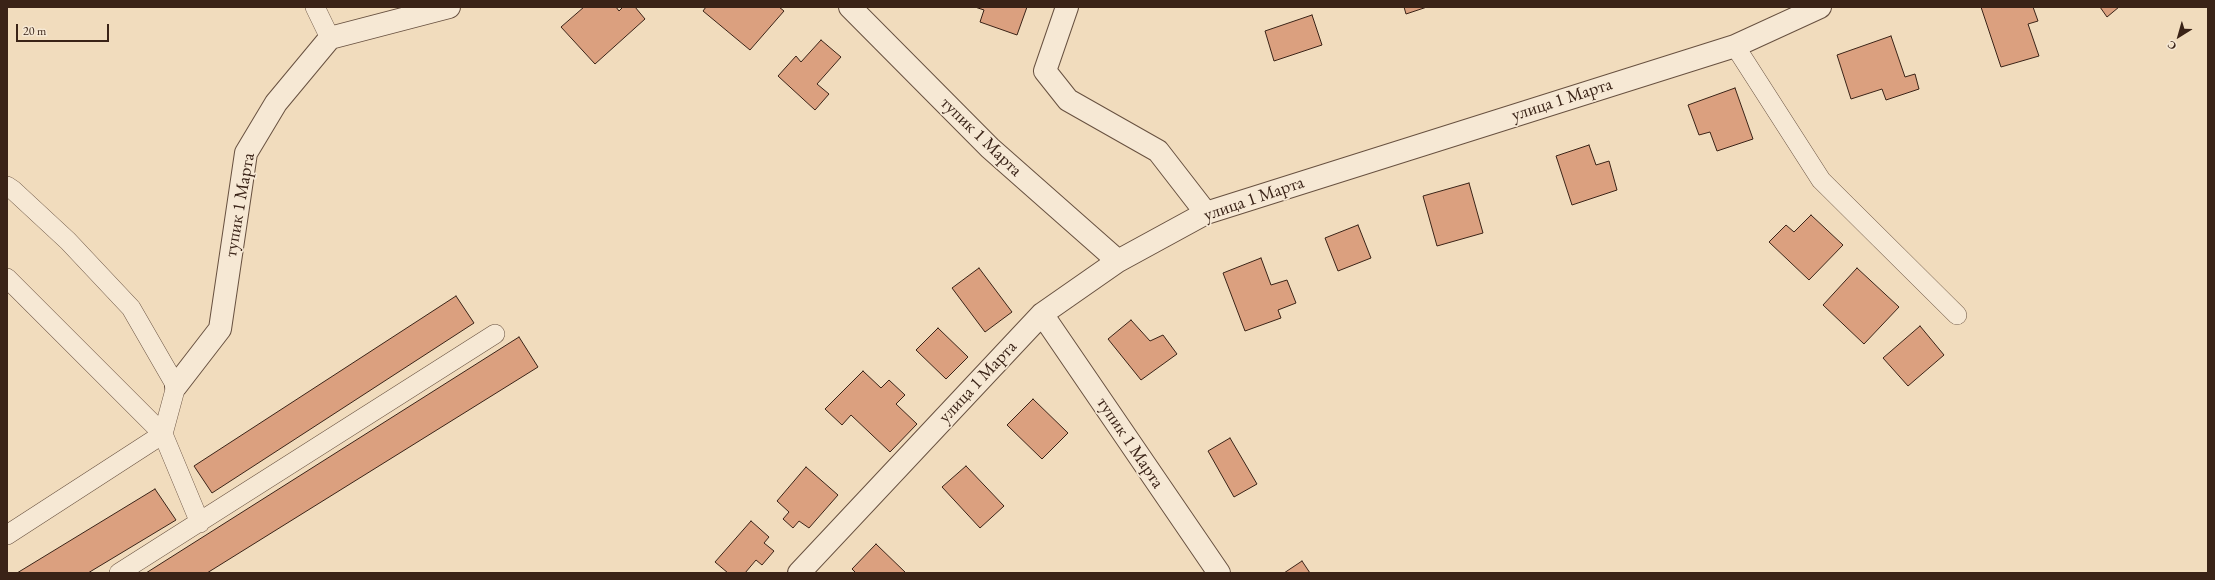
<!DOCTYPE html>
<html>
<head>
<meta charset="utf-8">
<style>
  body { margin:0 }
  #map { position:relative; width:2215px; height:580px; overflow:hidden; background:#f1dcbd; font-family:"EB Garamond",serif }
  canvas { display:block }
  .frame { position:absolute; inset:0; border:8px solid #3a2317; pointer-events:none }
  .north { position:absolute; left:2159px; top:16px; width:40px; height:40px; -webkit-text-stroke:3px #f6e8d4; paint-order:stroke; rotate:217deg; font-size:11px; font-weight:700; line-height:16px; text-align:center; color:#3a2317 }
  .north::after { content:''; display:block; margin:auto; width:14px; height:18px; background:#3a2317; clip-path:polygon(50% 0,100% 100%,50% 72%,0 100%) }
  .scale { position:absolute; left:16px; top:24px; width:93px; height:18px; box-sizing:border-box; border:2px solid #3a2317; border-top:0; padding-left:5px; font-size:12px; line-height:14px; white-space:nowrap; color:#3a2317; -webkit-text-stroke:3px #f6e8d4; paint-order:stroke }
</style>
</head>
<body>
<div id="map">
<canvas width="2215" height="580"></canvas>
<div class="frame"></div>
<div class="north">С</div>
<div class="scale">20 m</div>
</div>
<script>
const context = document.querySelector('canvas').getContext('2d');
context.lineJoin = 'round';
function fillPath(path, color) {
  context.fillStyle = color;
  context.fill(path, 'evenodd');
}
function toPath(rows) {
  const path = new Path2D();
  for (const r of rows) {
    path.moveTo(r[0], r[1]);
    for (let i = 2; i < r.length; i += 2) path.lineTo(r[i], r[i + 1]);
  }
  return path;
}
function stroke(path, color, width, dash) {
  context.strokeStyle = color;
  context.lineWidth = width;
  context.lineCap = dash ? 'butt' : 'round';
  context.setLineDash(dash || []);
  context.stroke(path);
}
function write(font, color, halo, rows, align = 'center') {
  context.font = font + ' "EB Garamond",serif';
  context.lineWidth = 3.5;
  context.setLineDash([]);
  context.textBaseline = 'middle';
  context.strokeStyle = halo;
  context.fillStyle = color;
  for (const [text, x, y, turn = 0] of rows) {
    context.save();
    context.translate(x, y);
    context.rotate((+turn || 0) * Math.PI / 180);
    context.textAlign = isNaN(turn) ? turn : align;
    if (halo) context.strokeText(text, 0, 0);
    context.fillText(text, 0, 0);
    context.restore();
  }
}
const building = toPath([
  [584,7,616,7,619,11,623,7,635,7,645,19,595,64,561,27,584,7],
  [706,7,779,7,784,11,750,50,703,11,706,7],
  [975,7,1027,7,1017,35,980,22,984,10,975,7],
  [1404,7,1427,7,1406,14,1404,7],
  [1981,7,2033,7,2038,21,2028,24,2039,56,2001,67,1981,7],
  [2100,7,2119,7,2107,17,2100,7],
  [1312,15,1322,45,1274,61,1265,31,1312,15],
  [1891,36,1905,77,1915,74,1919,89,1886,100,1882,89,1851,99,1837,55,1891,36],
  [821,40,841,57,817,84,829,94,815,110,778,76,796,56,801,62,821,40],
  [1735,88,1753,139,1717,151,1710,132,1699,135,1688,105,1735,88],
  [1589,145,1596,165,1609,161,1617,190,1572,205,1556,156,1589,145],
  [1469,183,1483,233,1437,246,1423,196,1469,183],
  [1811,215,1843,245,1809,280,1769,242,1786,225,1794,232,1811,215],
  [1358,225,1371,258,1338,271,1325,238,1358,225],
  [1261,258,1271,285,1287,280,1296,303,1278,310,1281,318,1245,331,1223,273,1261,258],
  [979,268,1012,312,985,332,952,288,979,268],
  [1857,268,1899,307,1864,344,1823,305,1857,268],
  [456,296,474,323,212,493,194,466,456,296],
  [1131,320,1150,341,1163,335,1177,354,1141,380,1108,339,1131,320],
  [1920,326,1944,355,1908,386,1883,358,1920,326],
  [938,328,968,357,946,379,916,350,938,328],
  [519,337,538,367,207,573,146,573,519,337],
  [863,371,881,388,889,380,905,395,896,404,917,424,890,452,851,415,842,425,825,409,863,371],
  [1033,399,1068,433,1042,459,1007,425,1033,399],
  [1230,438,1257,484,1234,497,1208,451,1230,438],
  [966,466,1004,506,980,528,942,487,966,466],
  [806,467,838,495,809,528,799,521,793,528,783,519,789,512,777,501,806,467],
  [155,489,176,520,88,573,17,573,155,489],
  [751,521,769,537,764,543,774,551,762,565,756,560,745,573,728,573,715,562,751,521],
  [876,544,906,573,856,573,852,569,876,544],
  [1302,561,1310,573,1284,573,1302,561]
]);
fillPath(building, '#dba07f');
stroke(building, '#3a2317', 1);
const service = toPath([
  [315,7,330,38],
  [1735,46,1821,180,1957,315],
  [7,186,13,190,68,241,131,308,176,386,163,434,7,535],
  [7,278,163,434,200,523],
  [119,573,495,334]
]);
const minor = toPath([
  [850,7,990,148,1118,261],
  [1067,7,1045,71,1068,100,1158,151,1206,213],
  [1042,314,1219,573],
  [176,386,220,329,246,153,276,103,330,38,449,7],
  [799,573,1042,314,1118,261,1206,213,1735,46,1820,7]
]);
stroke(service, '#685140', 20);
stroke(minor, '#685140', 24);
stroke(service, '#f6e8d4', 19);
stroke(minor, '#f6e8d4', 22);
write('18px', '#3a2317', '#f6e8d4', [
  ["улица 1 Марта",1562,100,-18],
  ["тупик 1 Марта",981,137,44],
  ["улица 1 Марта",1254,199,-19],
  ["тупик 1 Марта",240,205,-80],
  ["улица 1 Марта",978,382,-47],
  ["тупик 1 Марта",1130,443,56]
]);
</script>
</body>
</html>
